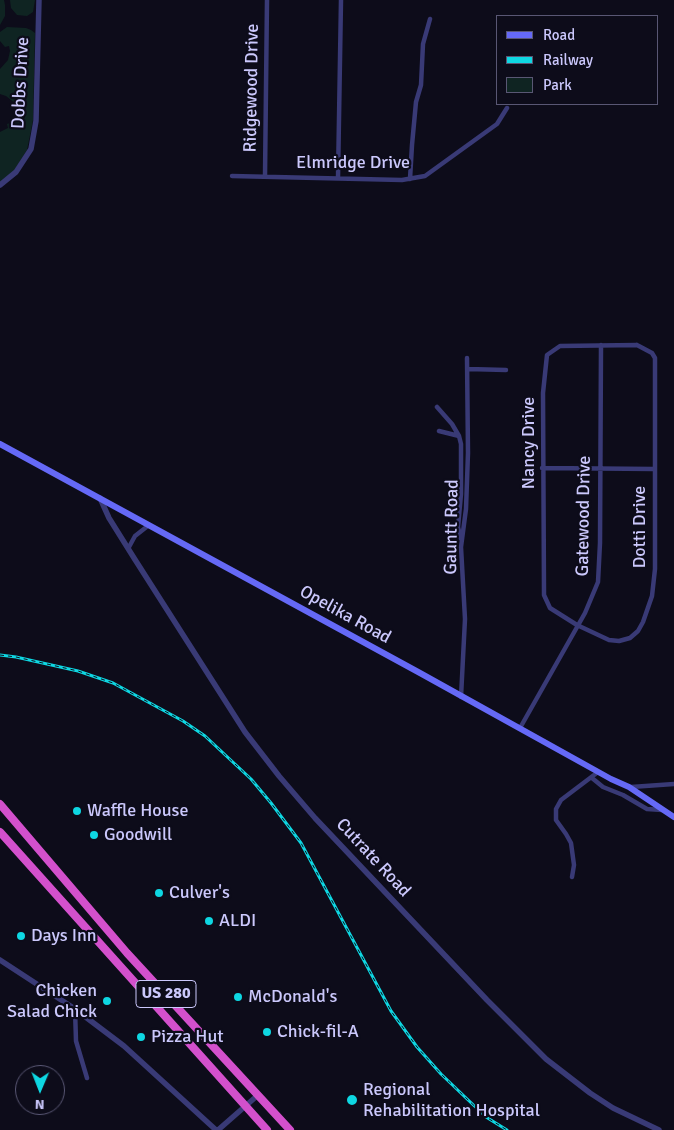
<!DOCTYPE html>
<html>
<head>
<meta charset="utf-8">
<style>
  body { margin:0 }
  #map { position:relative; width:674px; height:1130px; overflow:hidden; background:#0d0c1a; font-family:Signika,sans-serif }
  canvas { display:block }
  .legend { position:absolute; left:496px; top:15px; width:162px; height:90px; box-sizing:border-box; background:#0d0c1a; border:1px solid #595774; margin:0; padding:6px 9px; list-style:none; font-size:15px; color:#cbc8fc }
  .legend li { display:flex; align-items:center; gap:10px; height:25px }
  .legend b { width:25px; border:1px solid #595774 }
  .north { position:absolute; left:15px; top:1065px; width:50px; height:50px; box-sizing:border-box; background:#0d0c1a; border:1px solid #595774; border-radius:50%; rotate:181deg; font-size:14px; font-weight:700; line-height:20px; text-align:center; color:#cbc8fc }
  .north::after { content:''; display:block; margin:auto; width:18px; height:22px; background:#0ed7e2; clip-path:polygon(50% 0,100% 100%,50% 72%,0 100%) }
</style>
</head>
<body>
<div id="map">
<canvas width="674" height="1130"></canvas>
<ul class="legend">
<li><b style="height:6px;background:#6569f6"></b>Road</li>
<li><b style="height:6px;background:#0ed7e2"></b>Railway</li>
<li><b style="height:14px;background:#0f2422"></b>Park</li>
</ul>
<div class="north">N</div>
</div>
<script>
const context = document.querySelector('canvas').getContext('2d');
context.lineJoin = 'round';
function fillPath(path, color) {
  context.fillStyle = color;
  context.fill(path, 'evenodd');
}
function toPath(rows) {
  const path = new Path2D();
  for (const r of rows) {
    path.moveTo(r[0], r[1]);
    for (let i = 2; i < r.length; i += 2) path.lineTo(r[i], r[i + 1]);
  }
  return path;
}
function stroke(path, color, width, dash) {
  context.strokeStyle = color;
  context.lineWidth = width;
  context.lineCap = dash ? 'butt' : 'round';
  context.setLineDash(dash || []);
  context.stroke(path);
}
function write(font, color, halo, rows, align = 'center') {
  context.font = font + ' Signika,sans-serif';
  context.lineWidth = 4.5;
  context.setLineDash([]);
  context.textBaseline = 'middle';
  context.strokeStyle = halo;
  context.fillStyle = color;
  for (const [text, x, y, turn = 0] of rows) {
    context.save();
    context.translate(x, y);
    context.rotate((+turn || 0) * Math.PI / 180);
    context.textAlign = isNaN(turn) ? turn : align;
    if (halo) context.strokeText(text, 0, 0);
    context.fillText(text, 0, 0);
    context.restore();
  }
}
fillPath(toPath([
  [0,0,4,0,5,5,5,16,0,25],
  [10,0,35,0,33,12,27,16,17,15,11,8],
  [7,27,26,28,31,30,35,33,33,120,27,150,14,171,0,183,0,132,8,128,7,124,25,118,16,104,6,96,0,94,0,69,8,60,10,51,9,46,5,47,0,41,0,32]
]), '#0f2422');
stroke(toPath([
  [232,176,402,180,425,176,497,124,507,108],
  [265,176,267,0],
  [338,178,341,0],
  [410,179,412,145,416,102,421,85,423,44,430,19],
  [637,345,652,353,655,358,655,569,652,596,643,622,638,631,630,638,619,641,609,640,577,625,550,608,544,595,543,393,547,355,560,346,637,345],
  [468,369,506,370],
  [437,407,452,424,459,436,461,444,461,494,458,527,461,539],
  [439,431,459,436],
  [542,468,654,469],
  [129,547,135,536,149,525],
  [461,697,465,619,461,547,466,509,468,453,467,358],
  [520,728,585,613,598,582,600,543,601,345],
  [592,778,603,787,623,795,647,809,662,810],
  [631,787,674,784],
  [572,877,574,865,571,843,566,834,556,820,556,809,561,800,598,772],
  [75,1009,76,1041,87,1078]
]), '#393a76', 4.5);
stroke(toPath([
  [0,185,16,172,31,149,36,121,39,0],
  [100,498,109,518,134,558,245,732,279,776,315,818,487,1000,546,1059,590,1093,613,1108,659,1130],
  [0,960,75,1009,124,1046,216,1130],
  [218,1130,258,1095]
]), '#393a76', 5.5);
stroke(toPath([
  [0,444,420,673,611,779,629,787,674,817]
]), '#6569f6', 6);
stroke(toPath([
  [0,804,127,953,290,1130],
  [0,832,267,1130]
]), '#d350cc', 8);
const rail = toPath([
  [0,655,16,657,78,671,113,683,183,721,205,736,221,751,251,779,271,803,301,843,391,1011,417,1047,441,1074,465,1097,486,1117,507,1130]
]);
stroke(rail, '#0ed7e2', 3);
stroke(rail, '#0d0c1a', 1, [4]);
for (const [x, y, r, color] of [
  [77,811,5,"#0ed7e2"],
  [94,835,5,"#0ed7e2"],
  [159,893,5,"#0ed7e2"],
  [209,921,5,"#0ed7e2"],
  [21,936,5,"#0ed7e2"],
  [238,997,5,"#0ed7e2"],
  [107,1001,5,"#0ed7e2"],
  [267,1032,5,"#0ed7e2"],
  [141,1037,5,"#0ed7e2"],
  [352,1100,6,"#0ed7e2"]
]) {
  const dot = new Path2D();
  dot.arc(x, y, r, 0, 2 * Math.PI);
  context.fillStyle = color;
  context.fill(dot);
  stroke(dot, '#0d0c1a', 2);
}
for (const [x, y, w] of [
  [166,994,60]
]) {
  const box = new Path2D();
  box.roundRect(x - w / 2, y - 13.5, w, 27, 4);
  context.fillStyle = '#0d0c1a';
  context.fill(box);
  stroke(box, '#cbc8fc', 1);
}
write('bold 16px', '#cbc8fc', null, [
  ["US 280",166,994]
]);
write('18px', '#cbc8fc', '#0d0c1a', [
  ["Dobbs Drive",21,83,-87],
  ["Ridgewood Drive",252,88,-89],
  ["Elmridge Drive",353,163],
  ["Nancy Drive",529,443,-90],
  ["Gatewood Drive",584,516,-89],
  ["Gauntt Road",452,527,-89],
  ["Dotti Drive",640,527,-90],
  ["Opelika Road",345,615,29],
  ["Cutrate Road",373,858,47]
]);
write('18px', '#cbc8fc', '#0d0c1a', [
  ["Waffle House",87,811],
  ["Goodwill",104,835],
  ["Culver's",169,893],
  ["ALDI",219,921],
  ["Days Inn",31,936],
  ["Chicken",97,991,"right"],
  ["Salad Chick",97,1012,"right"],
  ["McDonald's",248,997],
  ["Chick-fil-A",277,1032],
  ["Pizza Hut",151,1037],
  ["Regional",363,1090],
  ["Rehabilitation Hospital",363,1111]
], 'left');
</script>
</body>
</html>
